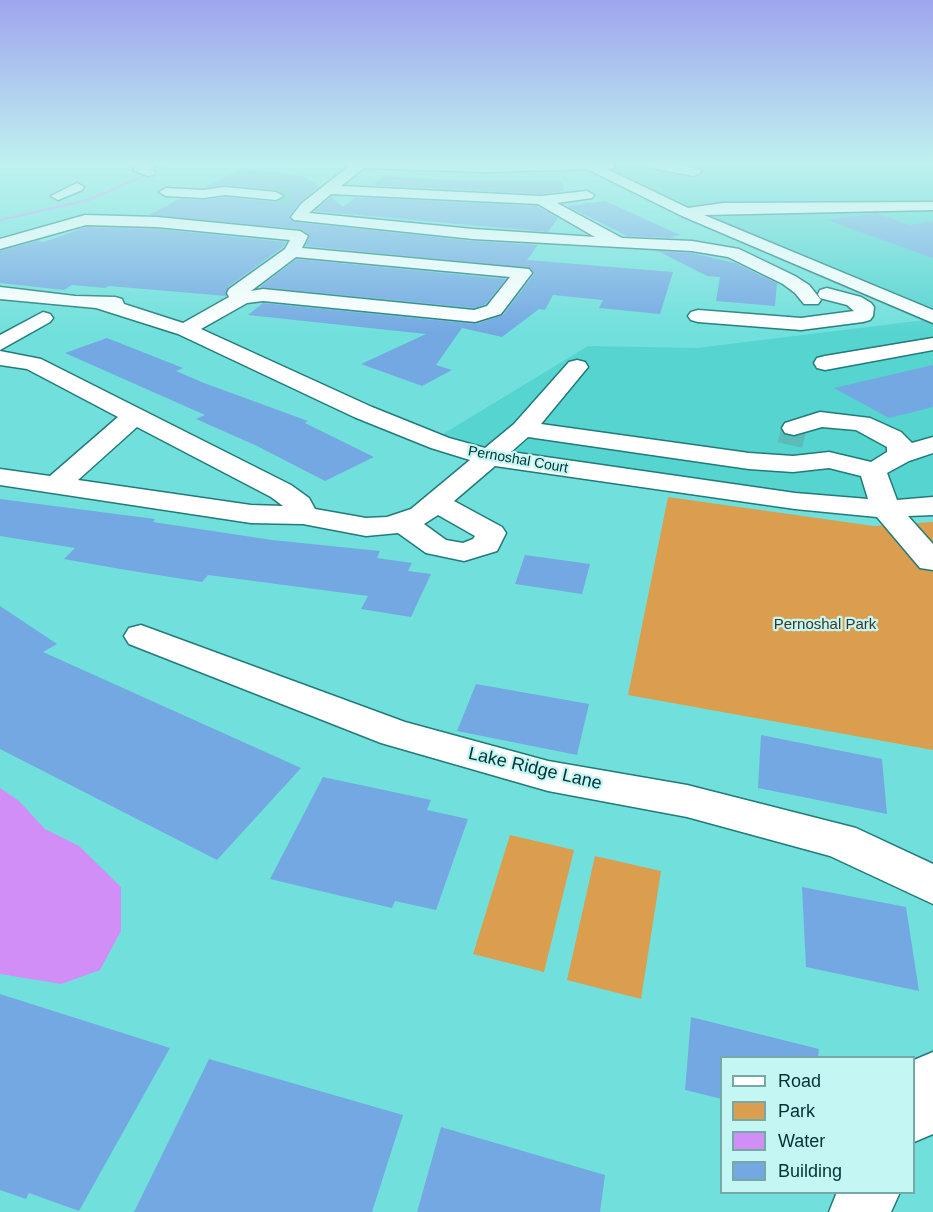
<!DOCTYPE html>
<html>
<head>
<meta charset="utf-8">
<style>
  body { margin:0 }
  #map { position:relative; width:933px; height:1212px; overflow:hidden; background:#71e0dc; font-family:Arial,sans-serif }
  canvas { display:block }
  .legend { position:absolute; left:720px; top:1056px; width:195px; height:138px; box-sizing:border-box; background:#c4f6f4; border:2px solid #76a8a6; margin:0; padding:8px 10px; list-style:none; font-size:18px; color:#003331 }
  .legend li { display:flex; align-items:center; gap:12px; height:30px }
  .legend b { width:30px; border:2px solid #76a8a6 }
</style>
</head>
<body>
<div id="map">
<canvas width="933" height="1212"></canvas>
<ul class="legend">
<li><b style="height:8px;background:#fff"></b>Road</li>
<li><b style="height:16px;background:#da9e4e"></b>Park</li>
<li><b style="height:16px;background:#d18ef7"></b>Water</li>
<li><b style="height:16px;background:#74a8e2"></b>Building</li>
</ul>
</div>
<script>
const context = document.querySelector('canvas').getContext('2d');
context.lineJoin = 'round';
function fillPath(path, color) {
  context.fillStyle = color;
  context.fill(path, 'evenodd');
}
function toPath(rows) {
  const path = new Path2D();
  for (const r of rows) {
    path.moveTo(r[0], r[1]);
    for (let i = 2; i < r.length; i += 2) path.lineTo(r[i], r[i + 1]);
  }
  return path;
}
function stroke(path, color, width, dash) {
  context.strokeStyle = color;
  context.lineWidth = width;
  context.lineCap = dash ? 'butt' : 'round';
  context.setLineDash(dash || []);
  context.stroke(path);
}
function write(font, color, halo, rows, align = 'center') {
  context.font = font + ' Arial,sans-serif';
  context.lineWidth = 4.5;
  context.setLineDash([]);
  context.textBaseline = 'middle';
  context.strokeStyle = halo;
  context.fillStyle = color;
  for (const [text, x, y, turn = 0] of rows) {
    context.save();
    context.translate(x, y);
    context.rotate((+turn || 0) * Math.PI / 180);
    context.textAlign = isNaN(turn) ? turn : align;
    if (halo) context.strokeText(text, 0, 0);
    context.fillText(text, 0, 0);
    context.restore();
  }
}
fillPath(toPath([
  [581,164,933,164,933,315,586,168],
  [933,319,933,503,903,510,669,475,428,443,588,346,697,348]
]), '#55d4d0');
fillPath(toPath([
  [668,497,874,526,933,522,933,750,628,695],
  [510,835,574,850,544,972,473,954],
  [595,856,661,871,641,999,567,980]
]), '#da9e4e');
fillPath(toPath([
  [0,788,19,801,45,829,79,846,121,887,121,931,100,970,61,984,0,974]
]), '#d18ef7');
fillPath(toPath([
  [169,164,173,164,89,201,0,221,0,219,87,199,169,164]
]), '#d18ef7');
fillPath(toPath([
  [241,169,303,175,319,187,301,201,289,216,294,222,473,241,538,245,527,260,673,272,660,314,599,308,603,300,553,295,545,310,539,309,502,337,462,328,436,365,452,370,422,386,361,364,426,334,248,315,263,303,476,324,503,315,534,274,531,268,305,246,310,235,300,229,149,215,180,199,203,200,225,197,276,202,285,197,276,190,225,185,203,188],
  [384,176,444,180,562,181,564,191,541,194,372,185],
  [331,197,343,207,356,197,537,206,558,218,548,232,314,211],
  [605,201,680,235,671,237,674,238,627,236,567,206],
  [876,213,909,225,933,221,933,258,827,220],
  [86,227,157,229,286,242,283,247,228,287,226,296,109,286,105,288,72,285,64,290,0,283,0,251,37,241,44,242],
  [658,251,692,253,735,263,777,283,775,306,716,301,720,277,707,276],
  [297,259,506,279,486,304,474,308,260,287],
  [107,338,183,368,176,371,204,383,308,421,305,423,374,457,325,481,257,446,196,419,205,415,65,353],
  [933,365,933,407,889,418,834,388],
  [0,499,155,519,153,522,272,540,380,551,377,558,412,563,408,571,431,574,411,617,361,609,368,596,208,575,202,582,120,569,64,559,75,548,0,536],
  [525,555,590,564,582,594,515,584],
  [0,606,57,644,43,652,301,768,217,860,0,749],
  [476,684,589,704,577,755,457,731],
  [761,735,882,759,887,814,758,788],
  [323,777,431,800,427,810,468,819,436,910,395,901,392,908,270,879],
  [802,887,906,907,919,991,806,967],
  [0,994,170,1048,79,1211,29,1193,26,1199,0,1190],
  [691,1017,819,1049,818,1058,722,1058,722,1099,685,1090],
  [209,1059,403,1115,372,1212,134,1212],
  [441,1127,605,1175,600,1212,417,1212]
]), '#74a8e2');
stroke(toPath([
  [276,196,299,198]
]), '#5abdba', 15, [15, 8]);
stroke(toPath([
  [790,445,794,428]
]), '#5abdba', 25, [25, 12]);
const minor = toPath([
  [142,164,158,164,152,169,155,172,153,175,148,176,133,170,142,164],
  [344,164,615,164,614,168,607,169,688,208,723,203,933,202,933,210,704,215,933,310,933,323,682,216,587,169,488,172,364,168,341,186,541,196,587,191,594,195,592,198,557,203,622,238,692,241,739,249,795,276,809,285,821,300,818,304,804,304,795,293,783,284,728,257,692,251,473,239,294,220,291,217,302,203,348,167,344,164],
  [331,194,538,204,595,237,473,229,309,213,331,194],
  [644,164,670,164,699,169,701,172,694,176,651,168,644,164],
  [77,183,84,187,82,190,58,200,51,196,77,183],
  [225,187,276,192,283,196,276,200,225,195,203,198,166,196,159,192,166,188,203,190,225,187],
  [85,215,157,217,300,231,308,236,302,248,529,269,532,273,501,314,475,322,263,301,247,303,201,329,372,407,449,438,485,448,514,424,569,362,577,360,585,362,588,367,541,424,749,453,793,456,829,452,871,462,887,452,887,447,856,430,822,427,794,435,785,433,782,428,785,423,820,412,870,418,901,432,912,443,933,437,933,453,909,461,887,473,897,500,933,497,933,515,908,516,933,544,933,570,920,568,877,517,795,509,495,466,454,501,502,527,506,533,497,551,464,561,426,553,398,533,366,536,303,524,251,523,0,485,0,469,50,476,118,417,27,369,0,365,0,351,41,359,291,485,309,498,315,509,366,518,387,517,411,509,470,460,431,448,354,417,178,334,96,308,0,299,0,287,75,296,115,297,122,299,124,304,183,323,229,297,227,293,229,289,285,249,290,240,157,227,86,225,0,249,0,239,85,215],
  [296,257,510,277,487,306,474,310,263,289,251,291,296,257],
  [137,427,271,497,283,506,251,505,78,480,137,427],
  [528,437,749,469,793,472,829,468,861,476,868,499,795,493,511,452,528,437],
  [438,515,475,536,473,539,463,543,446,540,424,524,438,515],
  [827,288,861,297,871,303,874,307,873,316,870,320,863,322,801,330,698,322,691,320,688,316,691,312,698,310,801,318,854,311,847,305,820,298,818,294,820,290,827,288],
  [43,312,50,314,53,318,50,322,0,350,0,335,43,312],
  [933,338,933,350,825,370,817,368,814,363,817,358,825,356,933,338],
  [141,625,405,722,548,761,687,785,856,828,933,864,933,904,830,856,687,817,548,791,381,743,129,644,124,636,129,628,141,625],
  [933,1052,933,1134,914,1142,914,1060,933,1052],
  [837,1192,900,1192,891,1212,829,1212,837,1192]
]);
stroke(minor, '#217b79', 3);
fillPath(minor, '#fff');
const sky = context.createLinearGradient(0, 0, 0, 333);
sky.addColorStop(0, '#9fa5ee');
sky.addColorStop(0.49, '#bff1ef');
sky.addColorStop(1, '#bff1ef00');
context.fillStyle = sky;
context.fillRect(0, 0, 933, 333);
write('14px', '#003331', '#c4f6f4', [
  ["Pernoshal Court",518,460,10]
]);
write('15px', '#443521', '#c4f6f4', [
  ["Pernoshal Park",825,625]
]);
write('18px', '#003331', '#c4f6f4', [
  ["Lake Ridge Lane",535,769,13]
]);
</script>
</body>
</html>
